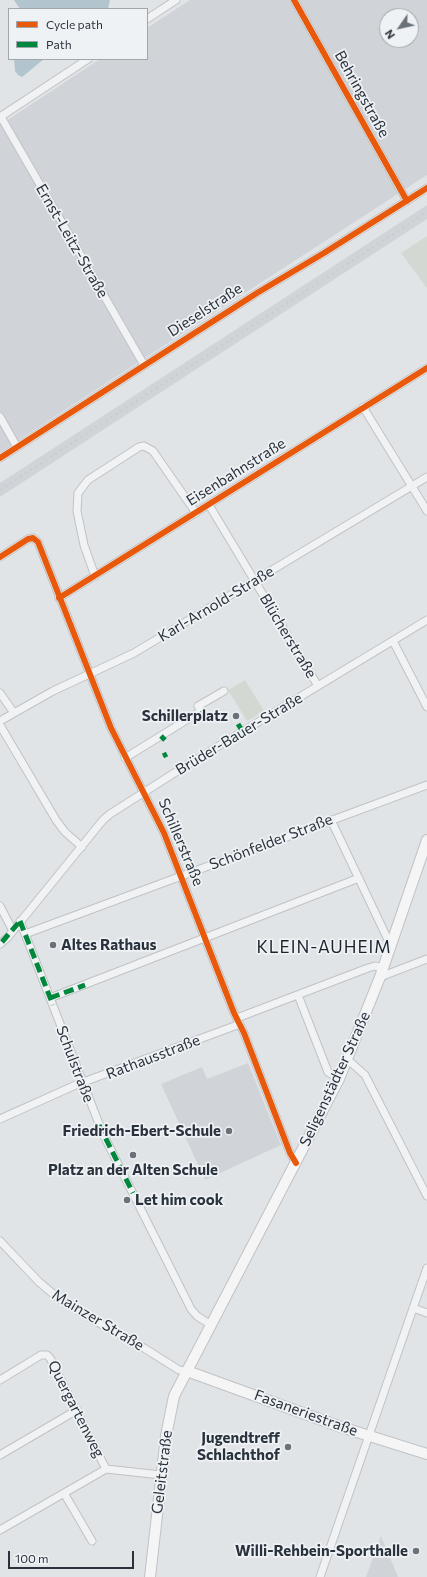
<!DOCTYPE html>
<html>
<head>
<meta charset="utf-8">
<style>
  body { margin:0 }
  #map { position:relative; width:427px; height:1577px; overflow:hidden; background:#e1e4e6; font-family:Commissioner,sans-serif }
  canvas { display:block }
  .legend { position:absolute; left:8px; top:8px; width:140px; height:52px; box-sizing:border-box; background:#eff2f5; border:1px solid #a0a6ab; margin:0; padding:5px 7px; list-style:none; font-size:12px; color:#2a333d }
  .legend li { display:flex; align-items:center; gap:8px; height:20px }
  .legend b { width:20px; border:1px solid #a0a6ab }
  .north { position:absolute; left:379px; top:8px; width:40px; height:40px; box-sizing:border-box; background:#eff2f5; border:1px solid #a0a6ab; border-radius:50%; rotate:236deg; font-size:11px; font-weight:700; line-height:16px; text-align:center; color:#2a333d }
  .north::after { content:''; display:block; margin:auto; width:14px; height:18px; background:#6a7178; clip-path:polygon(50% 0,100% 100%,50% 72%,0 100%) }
  .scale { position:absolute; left:8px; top:1551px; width:126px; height:18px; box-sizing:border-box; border:2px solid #2a333d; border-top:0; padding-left:5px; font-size:12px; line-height:14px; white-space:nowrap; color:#2a333d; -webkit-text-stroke:3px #eff2f5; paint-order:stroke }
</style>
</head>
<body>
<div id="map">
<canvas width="427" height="1577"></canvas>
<ul class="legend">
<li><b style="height:5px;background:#e8590c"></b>Cycle path</li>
<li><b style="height:5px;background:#00873e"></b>Path</li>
</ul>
<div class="north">N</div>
<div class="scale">100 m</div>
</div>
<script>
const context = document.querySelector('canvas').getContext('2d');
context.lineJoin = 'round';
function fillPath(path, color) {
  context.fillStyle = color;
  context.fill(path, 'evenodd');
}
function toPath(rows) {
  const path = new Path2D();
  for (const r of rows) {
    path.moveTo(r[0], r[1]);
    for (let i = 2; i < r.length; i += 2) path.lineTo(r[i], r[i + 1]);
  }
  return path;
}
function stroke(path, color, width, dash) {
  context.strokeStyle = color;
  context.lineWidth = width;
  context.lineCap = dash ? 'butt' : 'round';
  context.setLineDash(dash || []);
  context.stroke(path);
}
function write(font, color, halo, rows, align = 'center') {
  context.font = font + ' Commissioner,sans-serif';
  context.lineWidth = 3.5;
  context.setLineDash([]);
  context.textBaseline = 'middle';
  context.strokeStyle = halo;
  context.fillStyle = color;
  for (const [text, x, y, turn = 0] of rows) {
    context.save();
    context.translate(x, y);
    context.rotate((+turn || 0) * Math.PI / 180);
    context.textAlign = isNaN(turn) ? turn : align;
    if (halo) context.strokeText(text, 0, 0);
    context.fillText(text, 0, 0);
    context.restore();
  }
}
fillPath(toPath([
  [190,0,427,0,427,175,0,452,0,125,100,59,147,59,147,28],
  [387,16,411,16,411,40,387,40],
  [427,205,427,219,0,497,0,483],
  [248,1063,281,1145,205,1180,161,1084,202,1067,207,1079],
  [381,1536,398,1577,366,1577]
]), '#d0d4d9');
fillPath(toPath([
  [427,236,427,288,401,253],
  [245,680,264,711,247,721,228,690]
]), '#d3d9d2');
fillPath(toPath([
  [14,0,110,0,108,9,20,9],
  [14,59,44,59,22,77,18,75,15,71]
]), '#b2c4ce');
const street = toPath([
  [294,0,407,201],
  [147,19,176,0],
  [0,117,88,59],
  [1,117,144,365],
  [363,407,427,511],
  [0,417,17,447],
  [0,458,257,293,324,253,427,188],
  [209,505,318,686],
  [0,557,28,539,33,538,38,542,111,728,164,833,234,1013,244,1033,290,1153,296,1163],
  [95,576,84,545,77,511,78,493,88,480,139,447,144,446,153,451,196,513],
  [59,598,427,368],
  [393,641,427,707],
  [0,693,14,713],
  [0,721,53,691,134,653,427,477],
  [0,725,56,820,65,832,82,847],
  [125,758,201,711,198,706,224,691],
  [331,820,391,946],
  [0,906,13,931],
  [20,921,103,1134,191,1309,197,1316,211,1325],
  [25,934,427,785],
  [0,944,8,937,103,820,110,814,179,770,427,620],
  [380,977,427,959],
  [298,995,328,1072,339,1079],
  [50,998,359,878],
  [237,1018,368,968,375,966,383,968],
  [347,1059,365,1075,427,1196],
  [0,1119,78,1084,240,1024],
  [0,1241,39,1282,58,1298,90,1318,144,1348,179,1370,187,1371],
  [413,1308,427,1313],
  [0,1380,41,1355,47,1355,50,1358,106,1469],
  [0,1455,77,1410],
  [64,1493,92,1541],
  [0,1530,106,1469,161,1475],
  [320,1577,427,1268]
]);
const secondary = toPath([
  [187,1371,341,1427,427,1454],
  [150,1577,166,1436,174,1396,339,1079,380,977,427,840]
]);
stroke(street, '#c0c2c4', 9);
stroke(secondary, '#c0c2c4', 12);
stroke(street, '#f0f2f3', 7);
stroke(secondary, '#f5f5f6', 10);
stroke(toPath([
  [0,490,427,212]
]), '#cacccd', 2.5, [2, 4]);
stroke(toPath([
  [201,711,205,716],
  [238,724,243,732],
  [161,736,165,740],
  [163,756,167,754],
  [20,921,53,1005],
  [2,942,20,921],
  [50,998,85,985],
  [99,1125,133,1193]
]), '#00873e', 5, [10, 5]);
stroke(toPath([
  [294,0,407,201],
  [0,458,257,293,324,253,427,188],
  [0,557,28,539,33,538,38,542,111,728,164,833,234,1013,244,1033,290,1153,296,1163],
  [59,598,427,368]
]), '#e8590c', 6);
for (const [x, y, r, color] of [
  [236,716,4,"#6a7178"],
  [53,945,4,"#6a7178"],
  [229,1131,4,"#6a7178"],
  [133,1155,4,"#6a7178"],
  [127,1200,4,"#6a7178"],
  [288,1447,4,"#6a7178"],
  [416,1551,4,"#6a7178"]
]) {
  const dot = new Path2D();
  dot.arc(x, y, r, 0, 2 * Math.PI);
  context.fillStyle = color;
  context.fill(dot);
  stroke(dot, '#eff2f5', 1.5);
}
write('15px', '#2a333d', '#eff2f5', [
  ["Behringstraße",362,94,61],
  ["Ernst-Leitz-Straße",72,241,60],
  ["Dieselstraße",205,310,-33],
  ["Eisenbahnstraße",236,472,-32],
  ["Karl-Arnold-Straße",216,604,-31],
  ["Blücherstraße",288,636,59],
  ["Brüder-Bauer-Straße",239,734,-31],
  ["Schillerstraße",181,842,67],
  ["Schönfelder Straße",271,842,-21],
  ["Rathausstraße",153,1057,-21],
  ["Schulstraße",75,1064,69],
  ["Seligenstädter Straße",335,1079,-65],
  ["Mainzer Straße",98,1320,31],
  ["Quergartenweg",76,1409,63],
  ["Fasaneriestraße",306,1413,20],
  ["Geleitstraße",162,1472,-83]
]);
write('bold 15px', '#2a333d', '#eff2f5', [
  ["Schillerplatz",228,716],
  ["Altes Rathaus",61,945,"left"],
  ["Friedrich-Ebert-Schule",221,1131],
  ["Platz an der Alten Schule",133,1170,"center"],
  ["Let him cook",135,1200,"left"],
  ["Jugendtreff",280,1438],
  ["Schlachthof",280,1455],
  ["Willi-Rehbein-Sporthalle",408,1551]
], 'right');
context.letterSpacing = '1px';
write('17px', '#1c242e', '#eff2f5', [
  ["KLEIN-AUHEIM",324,947]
]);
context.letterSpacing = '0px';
</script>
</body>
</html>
